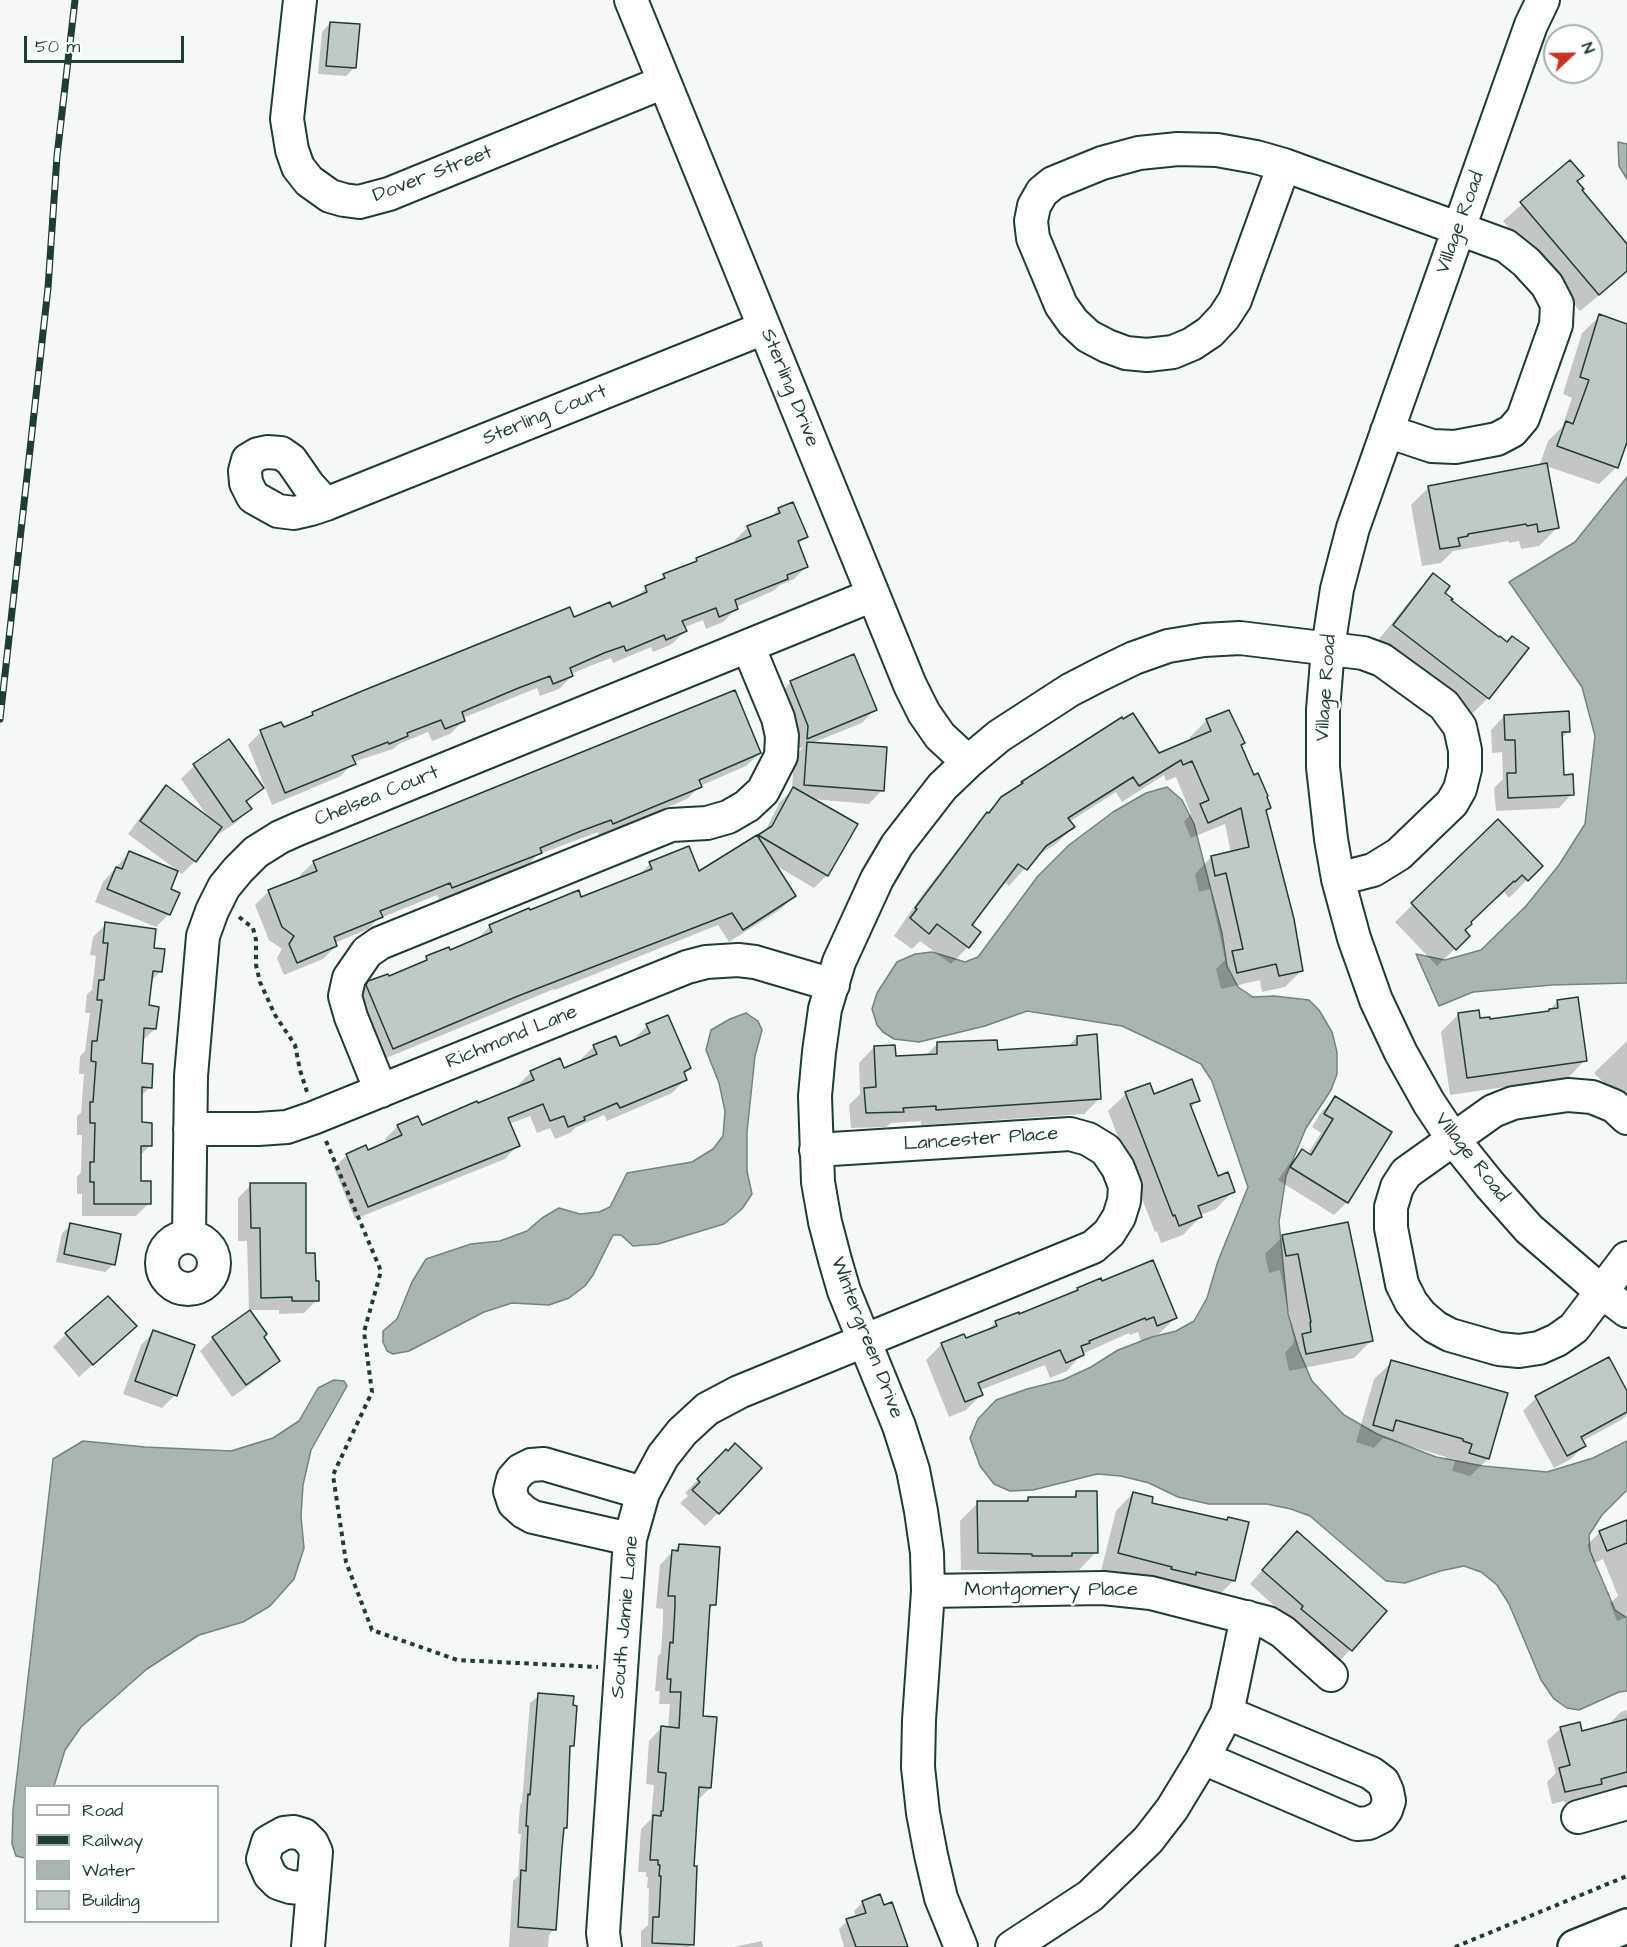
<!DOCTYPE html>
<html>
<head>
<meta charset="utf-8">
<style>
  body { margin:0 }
  #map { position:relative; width:1627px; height:1947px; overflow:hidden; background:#f6f7f7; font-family:"Architects Daughter",sans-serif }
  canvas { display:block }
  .legend { position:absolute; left:24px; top:1785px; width:195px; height:138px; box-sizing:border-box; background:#fff; border:2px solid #a5b1ae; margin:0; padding:8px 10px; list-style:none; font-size:18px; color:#1f3d34 }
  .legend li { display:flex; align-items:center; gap:12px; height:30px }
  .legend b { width:30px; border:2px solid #a5b1ae }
  .north { position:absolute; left:1543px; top:24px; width:60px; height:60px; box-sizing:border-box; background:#fff; border:2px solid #a5b1ae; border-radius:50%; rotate:68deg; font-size:16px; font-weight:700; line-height:24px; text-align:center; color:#1f3d34 }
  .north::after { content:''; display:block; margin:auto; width:21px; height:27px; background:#c8321e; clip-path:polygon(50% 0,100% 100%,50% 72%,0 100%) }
  .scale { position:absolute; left:24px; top:36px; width:160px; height:27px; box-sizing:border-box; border:3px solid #1f3d34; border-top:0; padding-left:8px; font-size:18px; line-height:21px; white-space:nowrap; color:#1f3d34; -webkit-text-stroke:4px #fff; paint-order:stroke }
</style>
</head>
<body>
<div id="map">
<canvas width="1627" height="1947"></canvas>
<ul class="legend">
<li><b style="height:8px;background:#fff"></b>Road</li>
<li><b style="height:8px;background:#1f3d34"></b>Railway</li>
<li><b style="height:16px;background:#aab5b1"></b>Water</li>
<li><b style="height:16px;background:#c0c9c6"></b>Building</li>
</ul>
<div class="north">N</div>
<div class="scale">50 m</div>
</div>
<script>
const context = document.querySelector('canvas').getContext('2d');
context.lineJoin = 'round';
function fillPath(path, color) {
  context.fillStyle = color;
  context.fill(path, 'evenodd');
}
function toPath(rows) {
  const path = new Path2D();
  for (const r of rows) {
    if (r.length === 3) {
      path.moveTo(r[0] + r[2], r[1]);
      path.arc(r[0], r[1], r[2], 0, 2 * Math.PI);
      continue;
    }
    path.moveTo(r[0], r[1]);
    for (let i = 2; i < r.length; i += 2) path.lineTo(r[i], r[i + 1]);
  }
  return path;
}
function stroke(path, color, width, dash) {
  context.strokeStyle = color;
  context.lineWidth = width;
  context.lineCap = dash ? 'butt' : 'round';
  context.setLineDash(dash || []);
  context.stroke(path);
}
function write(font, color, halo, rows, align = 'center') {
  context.font = font + ' "Architects Daughter",sans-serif';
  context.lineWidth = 5;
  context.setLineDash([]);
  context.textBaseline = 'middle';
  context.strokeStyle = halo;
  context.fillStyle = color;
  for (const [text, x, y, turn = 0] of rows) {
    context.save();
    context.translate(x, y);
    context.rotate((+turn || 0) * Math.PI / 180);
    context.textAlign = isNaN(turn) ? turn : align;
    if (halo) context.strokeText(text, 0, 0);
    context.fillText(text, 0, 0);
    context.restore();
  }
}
const water = toPath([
  [1618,142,1627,144,1627,179,1619,166,1618,142],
  [1627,477,1627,983,1552,985,1473,992,1439,1006,1416,954,1445,960,1481,950,1526,906,1559,865,1585,824,1595,736,1582,687,1509,582,1575,542,1627,477],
  [1167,787,1182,800,1194,824,1222,933,1227,966,1238,987,1253,997,1274,996,1309,1000,1319,1010,1332,1032,1337,1052,1337,1074,1331,1090,1306,1128,1286,1176,1279,1222,1288,1314,1299,1351,1312,1381,1344,1415,1377,1434,1436,1457,1483,1466,1547,1472,1593,1458,1627,1441,1627,1490,1602,1515,1589,1535,1590,1551,1615,1610,1627,1618,1627,1691,1619,1692,1579,1710,1567,1708,1554,1699,1541,1680,1509,1604,1497,1585,1481,1572,1464,1566,1440,1571,1405,1583,1386,1581,1310,1516,1291,1509,1267,1504,1209,1504,1178,1497,1149,1483,1121,1476,1097,1474,1033,1490,1010,1491,994,1484,980,1466,970,1438,978,1419,996,1400,1027,1389,1063,1380,1091,1367,1118,1350,1152,1337,1176,1331,1194,1321,1207,1298,1218,1261,1248,1187,1212,1081,1201,1064,1173,1050,1122,1026,1027,1011,985,1026,919,1042,894,1039,883,1032,877,1025,872,1009,877,993,897,962,915,954,932,952,965,962,978,957,1038,876,1069,845,1113,812,1146,793,1167,787],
  [746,1013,758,1021,762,1030,755,1056,747,1132,747,1171,752,1194,742,1209,724,1224,658,1244,633,1246,621,1235,613,1235,593,1275,585,1286,569,1298,549,1305,512,1303,484,1312,409,1351,393,1354,387,1351,383,1342,383,1331,397,1319,412,1282,426,1259,471,1244,500,1241,527,1231,542,1218,559,1208,580,1214,599,1212,610,1207,627,1173,692,1162,713,1149,723,1136,725,1111,719,1083,706,1050,711,1030,730,1019,746,1013],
  [334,1380,344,1381,347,1386,311,1450,303,1485,301,1516,304,1548,294,1579,270,1606,243,1622,199,1635,147,1669,81,1727,65,1750,54,1786,26,1786,25,1858,16,1856,12,1844,13,1810,53,1459,83,1441,145,1447,231,1451,273,1438,299,1421,318,1388,334,1380]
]);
fillPath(water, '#aab5b1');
stroke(water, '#72857f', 1.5);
fillPath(toPath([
  [330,23,355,67,346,76,318,74,322,32],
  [1570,162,1580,190,1620,238,1622,237,1627,243,1627,272,1580,311,1503,221],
  [1600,316,1627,325,1627,438,1617,467,1599,484,1546,466,1557,528,1539,546,1521,549,1519,541,1509,543,1509,541,1453,551,1441,563,1422,566,1411,505,1429,487,1545,465,1540,464,1548,441,1562,427,1572,398,1563,394,1582,333],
  [779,509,806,537,798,544,807,566,794,579,780,585,773,591,736,607,737,608,723,622,706,629,703,620,683,628,685,631,672,644,653,652,651,647,613,663,611,658,590,666,571,674,572,676,559,689,540,696,537,688,463,718,463,721,450,734,432,741,428,732,399,744,393,749,353,762,341,776,272,805,248,745,261,732,283,729,307,719,313,714,573,619,611,609,635,598,646,588,656,584,664,576,690,566,697,559,736,543,735,540,748,527,770,518],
  [1433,575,1449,601,1507,643,1526,649,1488,698,1470,716,1376,643,1416,593],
  [791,682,875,709,862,723,812,743,882,790,869,804,812,799,827,875,814,888,775,865,794,896,781,909,729,942,718,925,555,990,554,989,379,1061,356,996,369,983,388,978,421,964,427,958,449,951,477,939,490,926,580,898,637,877,650,864,699,873,764,833,780,802,792,790,794,756,804,747,795,750,778,695],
  [1228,711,1243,743,1240,746,1270,808,1265,812,1302,970,1285,987,1262,992,1260,980,1221,989,1216,969,1225,960,1210,889,1199,892,1195,874,1211,857,1231,853,1225,824,1191,838,1184,822,1191,814,1176,777,1166,781,1164,775,1122,802,1116,792,1069,822,1073,827,1056,844,1035,857,1009,886,1003,881,970,925,979,932,968,947,951,964,920,941,912,949,894,936,922,895,984,816,1002,798,1158,755,1191,741,1190,737,1206,721],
  [1504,716,1569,731,1561,739,1563,776,1572,794,1559,808,1496,811,1494,788,1503,779,1502,752,1492,753,1491,730],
  [229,741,262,788,246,803,250,809,237,822,219,834,217,831,195,861,182,874,128,834,153,800,166,787,208,817,181,779,194,766],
  [760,753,746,766,700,786,687,799,599,836,598,832,537,855,527,866,439,900,437,895,378,919,368,929,335,943,336,946,323,959,284,975,277,958,282,949,269,940,255,905,268,892,302,878,300,875,314,862],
  [1498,821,1541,866,1509,898,1504,892,1497,899,1495,897,1469,922,1463,930,1468,936,1437,966,1395,922],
  [129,853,169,890,169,914,156,927,95,902,103,882],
  [106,924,152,949,160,972,150,982,147,1007,155,1029,142,1041,140,1065,150,1087,140,1097,140,1124,150,1145,140,1156,139,1183,149,1203,136,1216,82,1216,82,1194,77,1194,77,1177,81,1172,82,1135,77,1135,77,1116,81,1113,84,1074,79,1074,80,1056,85,1051,90,1013,85,1013,87,994,92,990,96,956,90,955,93,937],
  [1558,1001,1585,1060,1568,1078,1450,1095,1441,1032,1458,1015,1489,1021,1546,1013],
  [647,1026,689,1068,683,1074,685,1080,672,1093,607,1121,604,1115,576,1127,570,1133,555,1139,550,1128,537,1133,530,1116,509,1124,518,1145,505,1159,355,1219,334,1168,347,1155,367,1152,387,1143,385,1139,398,1126,421,1127,519,1088,518,1085,531,1072,563,1070,582,1062,581,1059,594,1046,619,1048,635,1041,634,1039],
  [1077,1037,1099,1099,1084,1114,921,1125,921,1121,891,1123,886,1127,851,1128,849,1105,860,1094,859,1063,874,1047,895,1058,925,1056,937,1044,996,1051,1067,1048],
  [1627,1041,1627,1106,1594,1073],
  [1126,1094,1198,1100,1190,1109,1217,1178,1233,1191,1216,1209,1200,1215,1200,1217,1183,1235,1161,1243,1157,1231,1155,1232,1108,1111],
  [1336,1098,1347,1202,1334,1215,1278,1180,1289,1164,1302,1151,1307,1155,1321,1133,1312,1127,1322,1111],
  [251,1185,304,1255,317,1300,304,1313,279,1314,279,1310,249,1310,247,1241,238,1241,238,1198],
  [1347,1223,1372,1340,1354,1358,1289,1371,1285,1353,1293,1344,1294,1340,1280,1270,1269,1273,1265,1254,1283,1236],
  [71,1225,114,1264,105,1272,56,1262,62,1233],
  [1102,1283,1175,1318,1159,1334,1141,1341,1138,1332,1130,1335,1129,1333,1082,1354,1067,1371,1050,1378,1045,1365,980,1390,982,1394,966,1410,949,1417,926,1360,942,1344,965,1340,986,1332,996,1322,1018,1316,1073,1294,1078,1289],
  [154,1332,175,1395,162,1408,123,1394,141,1345],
  [66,1334,122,1339,79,1377,53,1347],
  [262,1337,278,1361,265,1374,232,1397,200,1351,213,1338],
  [1392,1362,1506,1394,1488,1459,1470,1476,1452,1471,1455,1461,1446,1459,1446,1457,1383,1438,1374,1448,1356,1442,1374,1379],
  [1627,1394,1627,1415,1621,1420,1581,1442,1584,1446,1571,1459,1554,1468,1523,1411,1536,1398],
  [713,1464,718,1513,705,1526,680,1503,688,1496,685,1493],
  [1077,1493,1096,1552,1079,1570,1056,1570,1053,1573,1015,1574,1015,1571,961,1570,960,1521,978,1503,1025,1503,1029,1499,1070,1499],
  [1133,1493,1150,1504,1226,1522,1247,1523,1233,1581,1216,1598,1101,1571,1116,1511],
  [1627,1521,1627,1617,1617,1621,1610,1603,1618,1596,1603,1559,1594,1563,1587,1545,1600,1532],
  [679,1545,714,1604,708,1611,701,1718,710,1788,697,1801,692,1867,692,1944,689,1947,641,1947,641,1931,648,1925,649,1888,647,1888,648,1877,646,1877,646,1872,638,1872,641,1829,651,1819,654,1785,646,1784,649,1741,661,1728,668,1728,670,1704,659,1704,660,1691,655,1691,658,1656,661,1653,663,1620,663,1609,656,1608,660,1565],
  [1284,1546,1385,1611,1338,1663,1250,1584],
  [539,1695,572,1745,568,1749,565,1827,562,1831,554,1929,549,1935,548,1947,509,1947,513,1881,518,1876,521,1834,518,1834,520,1805,522,1802,530,1703],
  [1627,1710,1627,1786,1565,1803,1564,1801,1552,1804,1547,1782,1556,1773,1547,1741,1561,1728,1581,1733,1608,1725,1621,1712],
  [863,1902,905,1947,844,1947,839,1929,847,1921,856,1917,854,1911],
  [762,1941,763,1947,733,1947]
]), '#0003');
const building = toPath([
  [330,22,360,24,356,68,326,66,330,22],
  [1570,160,1584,176,1577,181,1584,189,1582,190,1627,244,1627,271,1599,295,1520,202,1570,160],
  [1599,314,1627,324,1627,442,1618,468,1557,446,1566,421,1573,424,1589,380,1580,377,1599,314],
  [1547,463,1559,528,1538,532,1537,524,1527,526,1526,524,1468,534,1468,536,1458,538,1460,546,1440,549,1428,486,1547,463],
  [793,502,808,537,798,541,808,567,787,575,788,579,735,600,738,609,719,617,716,608,682,621,687,631,666,640,664,635,626,651,624,646,604,653,570,668,573,676,553,684,550,676,516,689,462,712,465,721,445,729,441,720,407,733,408,736,389,744,388,742,352,756,356,764,285,793,260,730,281,722,284,727,313,715,312,712,367,689,570,607,574,617,610,602,612,607,647,592,645,586,665,578,663,574,697,561,696,558,751,536,747,526,780,513,778,508,793,502],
  [1433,573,1450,586,1445,593,1453,599,1451,600,1499,637,1500,636,1507,642,1512,636,1529,648,1489,699,1393,625,1433,573],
  [854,654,877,710,807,739,808,726,790,681,854,654],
  [735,690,761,753,699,780,702,787,653,807,613,824,611,820,581,831,540,848,542,853,452,888,450,883,380,911,383,917,334,937,337,946,297,963,289,944,294,936,282,927,268,890,317,871,313,861,735,690],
  [1229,710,1245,743,1241,745,1254,775,1258,773,1268,796,1267,797,1271,808,1266,810,1294,919,1303,971,1279,976,1276,964,1237,973,1232,951,1243,949,1226,873,1215,876,1211,856,1249,847,1241,808,1208,823,1200,804,1209,800,1192,761,1183,765,1181,760,1139,786,1133,777,1068,818,1075,827,1046,846,1027,870,1018,864,972,925,981,932,969,948,937,924,929,934,910,918,917,909,915,908,987,812,989,813,1001,797,1023,783,1021,782,1122,717,1123,719,1133,713,1159,753,1211,731,1206,719,1229,710],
  [1569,711,1570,732,1562,732,1564,775,1573,774,1574,795,1508,798,1507,773,1516,773,1515,740,1505,740,1504,715,1569,711],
  [229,739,264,788,246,801,252,809,233,822,193,764,229,739],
  [807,742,887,747,884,791,804,785,807,742],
  [166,785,222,827,196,862,140,821,166,785],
  [793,787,858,824,828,876,758,835,772,826,793,787],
  [1498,819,1543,866,1528,881,1522,875,1515,882,1514,881,1471,922,1472,924,1465,930,1470,936,1456,950,1411,903,1498,819],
  [757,835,796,896,743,930,732,913,518,996,393,1049,366,985,368,981,388,974,389,976,427,960,426,956,449,947,450,950,492,932,489,925,529,908,530,910,579,890,581,897,652,869,649,862,689,846,699,871,757,835],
  [129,851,178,871,171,889,180,893,170,915,107,889,116,867,122,869,129,851],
  [105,922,156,929,154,948,165,949,162,972,153,971,149,1005,159,1007,156,1029,144,1028,142,1063,153,1064,152,1088,142,1087,142,1122,152,1123,152,1146,141,1146,141,1181,151,1181,151,1204,94,1204,94,1182,90,1182,90,1162,94,1162,95,1123,90,1123,90,1102,93,1102,96,1062,91,1061,92,1041,97,1041,102,1000,97,1000,99,980,104,980,108,943,103,943,105,922],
  [1578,997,1587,1061,1467,1078,1458,1013,1479,1010,1480,1018,1490,1017,1490,1019,1549,1011,1549,1009,1558,1008,1557,1000,1578,997],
  [668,1015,691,1068,684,1072,687,1080,620,1108,617,1103,584,1117,585,1120,568,1127,564,1116,550,1121,543,1104,508,1118,520,1146,368,1207,346,1154,366,1145,368,1150,402,1135,397,1125,418,1116,422,1125,477,1101,478,1103,534,1080,530,1071,560,1058,564,1068,597,1054,593,1045,616,1036,620,1046,650,1033,646,1024,668,1015],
  [1097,1034,1101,1099,936,1110,936,1106,903,1108,904,1112,866,1113,864,1088,876,1087,874,1046,895,1045,896,1056,937,1054,937,1042,997,1040,998,1050,1077,1045,1077,1036,1097,1034],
  [1192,1079,1200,1101,1190,1104,1218,1176,1228,1172,1235,1192,1198,1206,1202,1217,1179,1226,1175,1215,1173,1216,1125,1092,1150,1083,1154,1094,1192,1079],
  [1335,1096,1392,1132,1348,1203,1290,1167,1302,1149,1311,1155,1333,1119,1324,1114,1335,1096],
  [250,1183,306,1183,306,1253,315,1253,316,1281,319,1281,319,1301,292,1301,292,1297,261,1298,260,1228,251,1228,250,1183],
  [1348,1222,1373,1341,1306,1354,1302,1334,1311,1332,1310,1322,1311,1322,1298,1254,1286,1256,1282,1235,1348,1222],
  [70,1223,121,1234,115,1265,64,1254,70,1223],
  [1153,1260,1177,1318,1157,1326,1154,1317,1146,1320,1145,1318,1089,1341,1090,1343,1081,1346,1084,1355,1066,1363,1060,1350,978,1383,983,1395,965,1402,941,1343,964,1334,966,1338,997,1326,995,1321,1019,1312,1019,1314,1078,1290,1077,1288,1101,1278,1102,1281,1153,1260],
  [108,1296,137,1326,93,1365,65,1333,108,1296],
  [250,1310,267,1334,264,1337,280,1361,246,1385,212,1337,250,1310],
  [153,1330,195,1345,177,1396,135,1381,153,1330],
  [1609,1357,1627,1391,1627,1412,1581,1437,1586,1446,1567,1456,1535,1396,1609,1357],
  [1391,1360,1508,1393,1489,1459,1469,1453,1472,1444,1463,1441,1463,1439,1396,1420,1393,1431,1373,1425,1391,1360],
  [735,1443,762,1468,719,1514,692,1490,700,1482,697,1479,726,1449,728,1451,735,1443],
  [1076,1491,1097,1491,1098,1553,1072,1553,1072,1556,1032,1556,1032,1554,978,1553,977,1501,1028,1501,1028,1497,1076,1497,1076,1491],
  [1133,1492,1153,1497,1152,1503,1227,1520,1228,1517,1249,1522,1235,1581,1196,1572,1196,1575,1171,1569,1172,1567,1118,1553,1133,1492],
  [1627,1520,1627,1543,1607,1551,1599,1531,1627,1520],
  [1297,1531,1387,1611,1352,1651,1301,1609,1303,1606,1262,1570,1297,1531],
  [679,1544,720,1547,716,1605,710,1605,703,1716,717,1717,711,1788,699,1787,694,1866,697,1866,694,1945,652,1943,653,1917,659,1917,661,1876,659,1876,660,1865,658,1865,658,1860,650,1860,653,1815,661,1816,661,1811,663,1811,666,1773,658,1772,661,1726,679,1728,681,1692,670,1692,671,1679,667,1679,670,1642,673,1643,675,1606,675,1596,668,1596,672,1550,678,1551,679,1544],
  [538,1693,574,1696,573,1705,577,1706,574,1746,570,1746,567,1828,564,1828,562,1848,556,1930,518,1927,521,1870,526,1871,528,1826,526,1826,528,1794,530,1795,538,1693],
  [1627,1719,1627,1772,1601,1779,1602,1784,1565,1792,1559,1768,1570,1765,1560,1727,1580,1722,1582,1731,1627,1719],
  [880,1894,884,1905,892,1902,908,1947,856,1947,846,1919,866,1913,862,1901,880,1894]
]);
fillPath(building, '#c0c9c6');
stroke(building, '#1f3d34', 1.5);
const minor = toPath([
  [300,0,287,119,292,150,298,167,309,181,330,196,344,200,359,202,389,194,664,82],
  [631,0,910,685,924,713,940,736,968,762],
  [1543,0,1531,25,1353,528,1337,589,1328,648,1323,710,1323,767,1331,839,1338,879,1354,938,1376,1000,1401,1053,1429,1103,1453,1139,1490,1185,1529,1229,1602,1292,1627,1311],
  [1178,149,1217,150,1256,157,1284,165,1235,300,1224,317,1210,332,1192,344,1173,352,1147,355,1126,353,1107,346,1088,336,1073,322,1061,305,1033,238,1031,221,1034,206,1042,192,1053,183,1102,163,1139,153,1178,149],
  [1284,165,1506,246,1526,262,1547,285,1557,304,1556,325,1523,418,1512,431,1497,439,1455,447,1432,446,1387,431],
  [326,504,309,486,291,460,281,453,267,452,258,454,248,460,245,471,246,483,253,497,278,511,294,513,311,509,326,504,764,328],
  [381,1091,351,1017,345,996,349,978,367,952,380,943,671,825,707,823,728,817,747,806,763,791,781,756,782,736,778,718,748,646],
  [1627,1118,1614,1106,1592,1097,1568,1095,1513,1103,1493,1111,1406,1173,1397,1187,1391,1207,1391,1228,1402,1284,1411,1302,1421,1315,1435,1327,1450,1335,1499,1349,1519,1351,1539,1348,1557,1340,1574,1328,1627,1258],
  [190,1129,258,1129,287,1127,313,1118,687,967,706,962,738,960,755,962,833,985],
  [189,1237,191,1076,203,936,212,911,224,887,238,870,256,852,280,837,298,829,873,595],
  [188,1263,26],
  [630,1539,533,1517,524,1512,514,1503,510,1491,513,1479,521,1470,531,1465,544,1464,643,1493],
  [928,1591,1103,1588,1151,1593,1268,1623,1283,1632,1331,1675],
  [1203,1758,1357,1824,1369,1823,1381,1817,1386,1810,1389,1801,1387,1791,1383,1782,1371,1773,1227,1713],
  [1578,1817,1627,1803],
  [308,1947,316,1852,312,1843,304,1835,294,1832,284,1833,268,1842,263,1859,270,1875,278,1883,290,1887,312,1889],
  [605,1947,603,1933,630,1539,643,1493,663,1456,682,1432,707,1409,739,1392,1093,1247,1109,1233,1119,1217,1124,1201,1125,1186,1118,1168,1106,1150,1088,1139,1070,1134,816,1150],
  [961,1947,941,1898,931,1855,923,1813,918,1767,919,1720,928,1591,927,1553,921,1511,913,1470,899,1426,844,1291,835,1260,825,1222,818,1182,815,1096,819,1052,825,1009,839,962,877,879,897,845,942,787,968,762,999,736,1070,690,1101,674,1134,658,1168,646,1204,640,1240,638,1363,653,1382,660,1444,705,1460,727,1465,750,1465,769,1460,789,1452,803,1399,854,1373,870,1338,879],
  [1012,1947,1090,1896,1148,1840,1172,1809,1203,1758,1227,1713,1247,1617]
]);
const major = toPath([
  [1575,1947,1627,1926]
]);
stroke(minor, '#1f3d34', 36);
stroke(major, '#1f3d34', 38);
stroke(toPath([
  [239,917,253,928,256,940,256,965,260,982,275,1015,295,1045,300,1070,307,1092],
  [326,1141,381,1271,364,1332,372,1392,333,1475,346,1562,372,1630,457,1660,598,1667],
  [1455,1947,1627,1876]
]), '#1f3d34', 4, [4.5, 4.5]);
stroke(minor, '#fff', 32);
stroke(major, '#fff', 33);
const rail = toPath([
  [0,719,48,288,57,156,75,0]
]);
stroke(rail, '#1f3d34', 7);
stroke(rail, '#fff', 4.5, [14]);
write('20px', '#1f3d34', '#fff', [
  ["Dover Street",433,175,-21],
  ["Village Road",1461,223,-70],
  ["Sterling Drive",789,388,68],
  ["Sterling Court",545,416,-22],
  ["Village Road",1327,688,-86],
  ["Chelsea Court",377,797,-22],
  ["Richmond Lane",512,1038,-22],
  ["Lancester Place",981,1140,-4],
  ["Village Road",1471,1158,52],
  ["Wintergreen Drive",866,1338,69],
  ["Montgomery Place",1051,1591],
  ["South Jamie Lane",626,1617,-85]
]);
</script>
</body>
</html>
